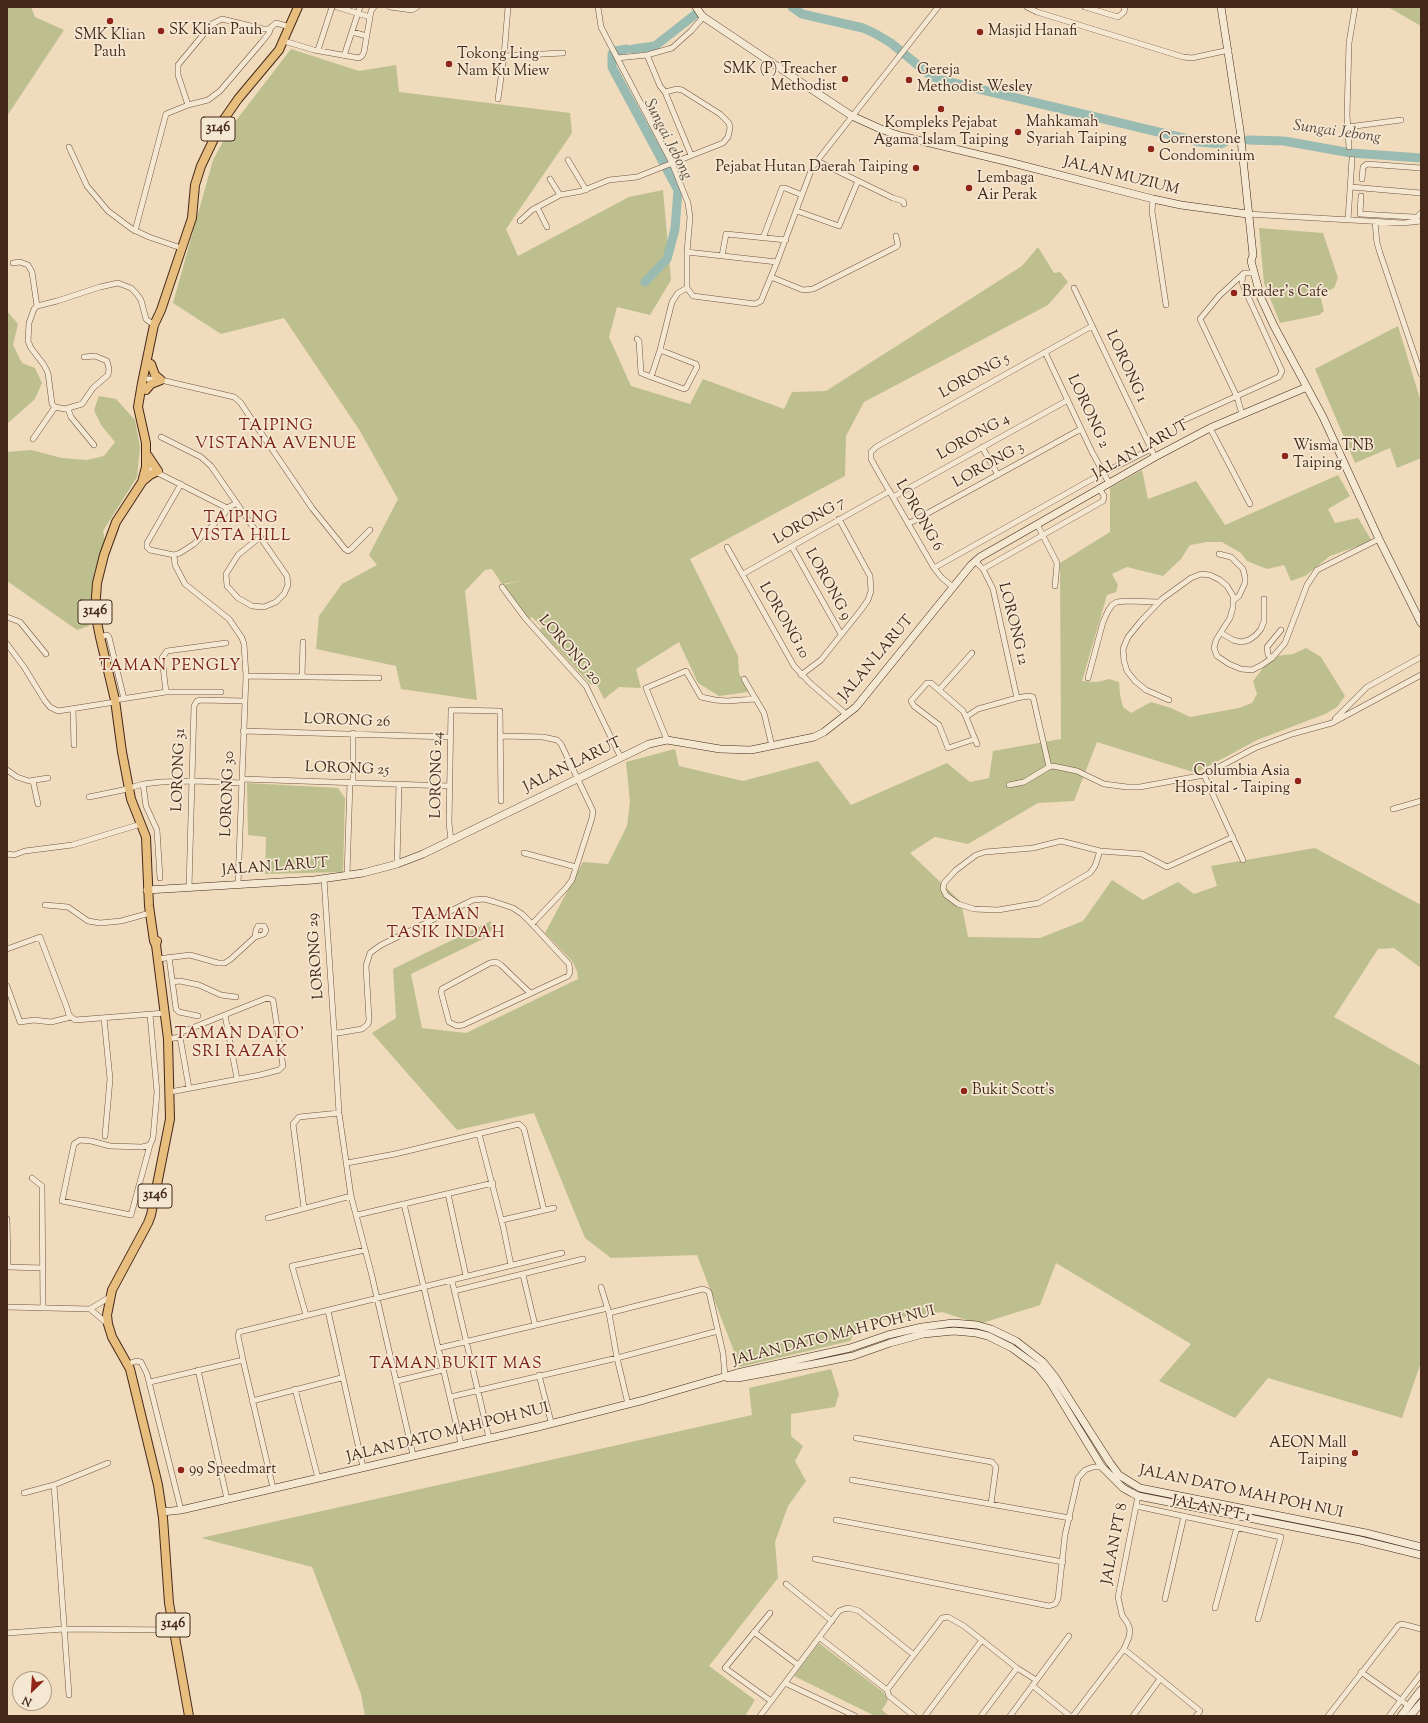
<!DOCTYPE html>
<html>
<head>
<meta charset="utf-8">
<style>
  body { margin:0 }
  #map { position:relative; width:1428px; height:1723px; overflow:hidden; background:#f0dbbc; font-family:"Sorts Mill Goudy",serif }
  canvas { display:block }
  .frame { position:absolute; inset:0; border:8px solid #442819; pointer-events:none }
  .north { position:absolute; left:12px; top:1671px; width:40px; height:40px; box-sizing:border-box; background:#f5e8d3; border:1px solid #ae9b89; border-radius:50%; rotate:205deg; font-size:11px; font-weight:700; line-height:16px; text-align:center; color:#442819 }
  .north::after { content:''; display:block; margin:auto; width:14px; height:18px; background:#8f2418; clip-path:polygon(50% 0,100% 100%,50% 72%,0 100%) }
</style>
</head>
<body>
<div id="map">
<canvas width="1428" height="1723"></canvas>
<div class="frame"></div>
<div class="north">N</div>
</div>
<script>
const context = document.querySelector('canvas').getContext('2d');
context.lineJoin = 'round';
function fillPath(path, color) {
  context.fillStyle = color;
  context.fill(path, 'evenodd');
}
function toPath(rows) {
  const path = new Path2D();
  for (const r of rows) {
    path.moveTo(r[0], r[1]);
    for (let i = 2; i < r.length; i += 2) path.lineTo(r[i], r[i + 1]);
  }
  return path;
}
function stroke(path, color, width, dash) {
  context.strokeStyle = color;
  context.lineWidth = width;
  context.lineCap = dash ? 'butt' : 'round';
  context.setLineDash(dash || []);
  context.stroke(path);
}
function write(font, color, halo, rows, align = 'center') {
  context.font = font + ' "Sorts Mill Goudy",serif';
  context.lineWidth = 3.5;
  context.setLineDash([]);
  context.textBaseline = 'middle';
  context.strokeStyle = halo;
  context.fillStyle = color;
  for (const [text, x, y, turn = 0] of rows) {
    context.save();
    context.translate(x, y);
    context.rotate((+turn || 0) * Math.PI / 180);
    context.textAlign = isNaN(turn) ? turn : align;
    if (halo) context.strokeText(text, 0, 0);
    context.fillText(text, 0, 0);
    context.restore();
  }
}
fillPath(toPath([
  [7,7,31,7,35,17,64,30,7,116],
  [1388,7,1421,7,1421,26],
  [291,49,359,71,396,65,399,92,570,113,572,133,506,229,518,256,629,197,663,190,671,280,650,315,617,307,609,337,631,386,690,404,703,379,784,409,792,392,826,391,1022,266,1038,247,1054,273,1060,272,1068,282,1048,305,864,402,846,436,845,476,690,559,738,656,739,673,748,692,719,696,698,683,679,642,636,669,641,688,619,687,604,699,597,685,591,685,540,630,542,627,532,617,528,620,502,585,521,581,502,584,492,569,485,570,465,591,477,700,401,689,396,666,316,649,319,616,342,584,377,565,369,555,398,499,360,431,284,318,221,334,173,303,213,160,231,127],
  [1259,228,1323,233,1338,278,1334,288,1320,295,1324,311,1319,315,1280,323,1264,283],
  [7,311,18,324,13,345,22,363,35,368,42,383,35,399,7,424],
  [1398,326,1421,402,1421,458,1397,468,1390,448,1355,463,1315,369],
  [99,396,116,399,135,420,140,447,137,477,103,531,105,540,95,570,89,626,77,630,7,581,7,452,31,450,62,458,87,460,104,456,115,442,101,425,94,410],
  [1142,470,1148,499,1196,481,1225,525,1338,475,1350,496,1328,509,1335,523,1358,518,1372,541,1330,556,1305,576,1291,581,1284,565,1267,569,1247,561,1241,553,1222,542,1207,542,1190,545,1181,559,1163,576,1127,567,1112,574,1118,585,1116,592,1107,595,1082,681,1097,682,1109,679,1119,682,1120,695,1123,707,1131,713,1151,702,1171,708,1190,717,1239,708,1252,703,1257,694,1253,681,1263,668,1276,656,1293,654,1306,648,1321,657,1345,696,1337,707,1325,714,1257,740,1196,773,1097,742,1074,801,1038,803,968,844,935,837,910,853,961,902,968,937,1040,938,1083,921,1112,880,1143,900,1178,882,1194,894,1217,886,1211,866,1315,848,1421,905,1421,968,1394,948,1378,949,1334,1017,1421,1066,1421,1362,1402,1418,1268,1378,1235,1418,1159,1381,1191,1344,1056,1263,1040,1305,979,1324,942,1312,860,1323,850,1341,740,1367,697,1255,611,1258,585,1238,534,1113,457,1130,372,1033,396,1018,393,969,491,921,492,929,485,938,411,974,422,1028,466,1033,578,979,577,971,572,961,545,933,583,862,608,864,627,826,630,802,626,762,675,749,679,766,743,781,818,761,851,805,947,763,970,782,989,778,993,751,1061,739,1060,563,1110,532,1110,488],
  [247,783,338,788,345,798,343,872,265,874,266,837,248,835],
  [831,1369,839,1394,835,1407,791,1414,791,1436,803,1446,795,1461,806,1481,788,1506,775,1542,778,1578,709,1666,755,1700,745,1716,365,1716,361,1694,312,1567,201,1538,752,1415,749,1388],
  [819,1643,883,1692,888,1700,882,1710,889,1716,875,1716,794,1676]
]), '#bdbf8e');
stroke(toPath([
  [792,7,802,14,863,28,876,34,891,43,931,76,941,80,1200,142,1220,144,1225,142],
  [633,49,655,46,697,13],
  [615,51,627,49],
  [612,54,612,67,678,190,675,229,667,259,645,282],
  [1248,140,1284,141,1351,153,1421,158]
]), '#9abbb1', 9);
const street = toPath([
  [337,7,370,17],
  [390,7,412,10,417,7],
  [598,7,601,27,672,163,688,203,690,217,687,252,687,288,693,296,755,304,761,301,777,262,812,168,817,161,938,7],
  [1027,7,1037,12,1183,57,1192,58,1229,50],
  [1085,7,1118,17,1124,12,1125,7],
  [352,32,367,36],
  [284,41,314,50,359,58,362,56,364,52,371,11,374,7],
  [318,50,332,7],
  [647,55,660,86,665,92,691,155],
  [344,56,360,7],
  [504,56,563,53],
  [617,58,647,55,672,48,691,31,704,16],
  [498,99,504,56,508,7],
  [188,105,208,100,220,91,261,43,269,33,271,27],
  [1348,127,1401,120],
  [69,147,87,186,108,211,132,229,149,237,181,248],
  [1349,147,1347,115,1349,43,1355,7],
  [568,160,586,190],
  [817,161,893,198,903,201,904,204],
  [550,179,560,195],
  [1362,179,1363,167,1367,164,1421,168],
  [1351,187,1421,193],
  [1361,196,1360,214,1413,217,1417,217,1421,213],
  [1153,199,1152,211,1166,305],
  [537,207,547,227],
  [797,211,839,226,858,181],
  [1247,214,1403,223,1421,221],
  [1348,220,1352,159],
  [520,221,532,210,560,195,582,191,609,180,637,177,723,143,728,137,730,128,729,123,720,114,682,90,677,89,665,92],
  [1375,222,1377,243,1380,253,1421,374],
  [135,231,166,114,188,105,178,75,178,65,212,24,222,19,263,29,269,29,276,23,290,27],
  [763,238,782,188,785,188,802,195],
  [687,252,777,262],
  [722,256,726,234,786,240],
  [13,263,20,262,28,265,32,272,37,306],
  [771,277,803,290,813,289,896,247,898,245,896,236],
  [1074,288,1155,457],
  [637,339,639,341,641,373,651,377],
  [660,350,696,364,697,367,686,388,684,389,651,377,660,350,672,302,678,293,687,288],
  [1045,352,1092,452,1109,483],
  [84,357,95,356,107,361,109,369,108,375,93,388,82,404,65,409,55,407,52,404,48,373,44,365,31,348,28,341,29,323,34,309,37,306,57,301,100,287,118,283,131,288,136,293,141,300,146,319,154,325],
  [148,379,161,380,234,397,240,402,312,508,345,549,348,551,351,549,370,530],
  [68,409,71,417,94,445],
  [1242,414,1237,397,1200,319,1219,296,1244,273,1253,273],
  [1184,420,1279,377,1282,371,1245,290,1242,282,1243,274],
  [1210,428,1250,504],
  [161,437,201,457,211,466,287,576,288,585,284,594,276,602,264,607,252,606,238,598,227,586,226,574,238,555,260,537],
  [33,439,55,407],
  [982,447,998,475],
  [146,467,227,508],
  [181,484,147,543,147,547,150,550,174,555,180,553,194,544,225,513,227,508,237,503],
  [893,497,1068,400],
  [908,524,1081,429],
  [1037,524,1057,563,1055,586],
  [727,547,794,666,810,683,847,715],
  [792,547,841,634],
  [1219,554,1231,557,1243,569,1245,577,1245,583,1239,596,1233,601],
  [174,555,175,565,185,584,229,619,242,638,244,644,246,676,238,884],
  [975,561,983,569,993,589,1017,698],
  [934,568,1103,473,1151,449],
  [983,569,1103,501,1104,496,1099,488],
  [743,574,890,491],
  [502,587,525,618,586,686,621,758],
  [953,587,942,578,934,568,880,475,871,459,871,452,876,447,1092,326],
  [7,617,20,622,46,654],
  [1221,633,1233,640,1241,642,1249,640,1256,635,1261,629,1264,621,1264,599],
  [100,637,107,635,109,637,124,699],
  [7,644,24,667,45,701,50,707,58,711,115,702],
  [1272,658,1268,655,1267,647,1281,630],
  [801,675,821,660,861,610,868,600,871,591,870,576,839,519],
  [246,676,379,678],
  [302,677,303,642],
  [1088,678,1103,622,1108,611,1112,605,1117,602,1126,601,1159,602],
  [744,679,764,713,772,746],
  [939,690,972,653],
  [166,692,162,658,167,651,226,643],
  [115,700,166,692,221,692],
  [1169,700,1146,690,1135,681,1127,671,1124,661,1123,649,1128,637,1141,621,1162,599,1191,578,1201,574,1210,575,1220,580,1227,586,1233,596,1233,607,1230,618,1216,640,1214,648,1217,656,1229,664,1241,669,1252,670,1262,665,1272,658,1285,643,1307,585,1317,570,1379,539],
  [73,709,74,745],
  [966,717,978,709,1017,698,1028,696,1033,697,1049,767],
  [1335,719,1367,687,1421,657],
  [243,731,450,737],
  [502,736,543,737,557,740,561,744,593,811,592,818,572,880,566,888,532,924],
  [975,739,948,748,939,725,914,706,911,701,927,683,931,683,963,711,966,717,977,744],
  [667,740,646,688,686,671,701,697,715,700,727,701,755,699],
  [7,770,17,777,29,781,48,778],
  [1204,775,1243,860],
  [242,779,450,786],
  [33,781,38,804],
  [353,783,353,733],
  [143,784,146,806,157,830,160,878],
  [1009,785,1024,782,1049,767,1053,766,1077,771,1104,784,1127,787,1140,787,1204,775,1255,748,1292,734,1332,723,1421,675],
  [89,797,123,790,143,784,161,782,195,781,242,783],
  [1393,809,1421,801],
  [451,840,449,823,451,710,500,711,501,801],
  [1100,851,1095,866,1090,873,1039,903,998,910,974,909,958,904,946,895,943,889,944,883,956,870,976,855,985,852,1033,848,1061,841,1100,851,1142,854,1167,867,1233,837],
  [524,853,576,867],
  [7,854,14,855,25,851,72,845,141,824],
  [397,864,399,784],
  [347,876,350,782],
  [324,879,334,1030,335,1032,338,1033,362,1029,368,1024,369,1020,366,966,370,953,381,945,473,900,484,899,495,902,513,908,522,914,532,924,569,964,570,972,568,976,463,1025,457,1026,449,1022,441,992,442,989,490,963,496,962,501,965,530,993],
  [189,888,194,706,197,701,201,700,244,701],
  [45,905,68,907,88,921,100,923,121,921,150,913],
  [7,949,40,937,67,1008,69,1015,75,1020,165,1013],
  [169,957,176,1009,179,1012,198,1016],
  [158,959,190,955,218,963,225,963,231,959,255,937,264,934,266,930,264,926,258,926,256,930,255,937],
  [172,982,180,981,199,985,221,995,236,997],
  [7,986,20,1022,34,1020,51,1022,71,1017],
  [225,1015,237,1079],
  [104,1018,110,1079,105,1136],
  [334,1030,339,1113,351,1196,371,1272,413,1455],
  [180,1037,189,1088],
  [168,1039,180,1037,182,1032,267,998,273,1000,283,1066,279,1070,260,1075,170,1092],
  [479,1134,503,1226,511,1265],
  [150,1145,131,1215,62,1201,74,1144,80,1140,91,1141,110,1146,142,1147,150,1145,153,1138,157,1092,150,1015],
  [347,1163,395,1154,519,1124,524,1129,544,1210],
  [32,1178,42,1186,43,1307],
  [448,1194,466,1276],
  [404,1204,461,1444],
  [304,1208,293,1124,299,1117,339,1113],
  [357,1215,493,1183],
  [268,1218,351,1196],
  [7,1219,8,1267,43,1268],
  [502,1220,554,1208],
  [523,1275,535,1325],
  [452,1281,489,1438],
  [601,1287,609,1313,617,1358,628,1404],
  [454,1291,583,1259],
  [7,1307,90,1309,108,1324],
  [90,1309,110,1297],
  [328,1311,363,1467],
  [609,1313,703,1289,706,1290,709,1292,723,1353,725,1377],
  [306,1315,292,1266,365,1250],
  [439,1348,608,1308],
  [128,1364,136,1361,141,1362,147,1374,181,1510],
  [198,1370,227,1499],
  [539,1375,551,1422],
  [397,1381,443,1370],
  [150,1382,243,1360],
  [295,1389,318,1478],
  [450,1397,617,1358,718,1331],
  [252,1401,341,1378],
  [856,1438,992,1462,996,1467,991,1504],
  [852,1480,1070,1518],
  [54,1485,69,1695],
  [273,1488,243,1360,238,1336,239,1332,562,1253],
  [24,1493,54,1485,108,1463],
  [1136,1506,1281,1537,1258,1619],
  [836,1520,1063,1562],
  [815,1559,1049,1606,1055,1604,1058,1599,1065,1535,1078,1478,1085,1470,1093,1467,1102,1467],
  [786,1584,832,1621],
  [1165,1599,1184,1516],
  [1215,1608,1237,1527],
  [770,1613,725,1668,771,1701],
  [754,1632,798,1665],
  [7,1633,64,1629,174,1630],
  [820,1638,887,1690,889,1696,914,1716],
  [1124,1649,1129,1637,1130,1630,1128,1624,1122,1615,1118,1597,1138,1496],
  [1361,1672,1409,1706],
  [785,1683,855,1716],
  [1033,1686,1070,1716],
  [887,1690,942,1618,948,1617,964,1626,1017,1668,1036,1680],
  [760,1716,839,1611,844,1609,849,1608,859,1611,914,1655],
  [925,1716,982,1640],
  [981,1716,1017,1668],
  [1010,1716,1069,1636],
  [1073,1716,1124,1649,1200,1711,1196,1716],
  [1133,1716,1160,1679],
  [1328,1716,1398,1626,1401,1624,1406,1625,1421,1629],
  [1389,1716,1421,1674]
]);
const secondary = toPath([
  [696,7,702,16,811,89,852,116,883,130,901,136,1013,163,1153,199,1181,205,1247,214],
  [1221,7,1240,130,1253,255,1251,261,1261,298,1274,326,1323,417,1379,539,1421,623],
  [147,890,314,880,363,873,397,864,423,854,649,744,667,740,720,749,751,750,814,737,824,732,856,707,971,565,980,557,1155,457,1210,428,1307,387],
  [728,1378,738,1378,819,1363,853,1356,890,1343,923,1334,954,1331,976,1333,988,1336,1012,1348,1038,1367,1050,1382,1102,1467,1123,1488,1132,1493,1138,1496,1360,1540,1421,1555],
  [162,1512,181,1510,538,1427,644,1400,737,1373,850,1348,888,1335,922,1327,953,1323,977,1325,991,1329,1016,1341,1043,1362,1055,1377,1110,1463,1119,1475,1135,1485,1140,1488,1366,1533,1421,1547],
  [1401,1716,1421,1690],
  [1410,1716,1421,1703]
]);
const primary = toPath([
  [151,364,155,375,161,380],
  [146,390,151,384,161,380],
  [143,481,150,475,158,471,148,456],
  [157,941,156,945,168,1039,170,1119,151,1215,148,1223,112,1290,107,1315,108,1324,112,1337,130,1369,158,1485,163,1518,169,1603,189,1716],
  [156,945,154,941,149,906,146,837,131,799,122,752,115,700,100,637,95,612,97,583,104,555,116,522,142,482,146,467,146,443,138,407,142,383,154,325,161,310,192,218,195,185,201,166,222,122,238,99,279,50,298,7]
]);
stroke(street, '#6f5542', 6);
stroke(secondary, '#442819', 8);
stroke(primary, '#442819', 10);
stroke(street, '#f5e8d3', 5);
stroke(secondary, '#f5e8d3', 7);
stroke(primary, '#e8be7e', 8);
for (const [x, y, r, color] of [
  [110,21,4,"#8f2418"],
  [161,31,4,"#8f2418"],
  [980,32,4,"#8f2418"],
  [449,64,4,"#8f2418"],
  [845,79,4,"#8f2418"],
  [909,80,4,"#8f2418"],
  [941,109,4,"#8f2418"],
  [1018,132,4,"#8f2418"],
  [1151,149,4,"#8f2418"],
  [916,168,4,"#8f2418"],
  [969,188,4,"#8f2418"],
  [1234,293,4,"#8f2418"],
  [1285,456,4,"#8f2418"],
  [1298,781,4,"#8f2418"],
  [964,1091,4,"#8f2418"],
  [1355,1453,4,"#8f2418"],
  [181,1470,4,"#8f2418"]
]) {
  const dot = new Path2D();
  dot.arc(x, y, r, 0, 2 * Math.PI);
  context.fillStyle = color;
  context.fill(dot);
  stroke(dot, '#f5e8d3', 1.5);
}
for (const [x, y, w] of [
  [218,129,34],
  [95,612,34],
  [155,1196,34],
  [173,1625,34]
]) {
  const box = new Path2D();
  box.roundRect(x - w / 2, y - 12, w, 24, 3);
  context.fillStyle = '#f5e8d3';
  context.fill(box);
  stroke(box, '#442819', 1);
}
write('bold 14px', '#442819', null, [
  ["3146",218,129],
  ["3146",95,612],
  ["3146",155,1196],
  ["3146",173,1625]
]);
write('15px', '#442819', '#f5e8d3', [
  ["SK Klian Pauh",169,31],
  ["Masjid Hanafi",988,32],
  ["SMK Klian",110,36,"center"],
  ["Pauh",110,53,"center"],
  ["Tokong Ling",457,55],
  ["Nam Ku Miew",457,72],
  ["SMK (P) Treacher",837,70,"right"],
  ["Methodist",837,87,"right"],
  ["Gereja",917,71],
  ["Methodist Wesley",917,88],
  ["Mahkamah",1026,123],
  ["Syariah Taiping",1026,140],
  ["Kompleks Pejabat",941,124,"center"],
  ["Agama Islam Taiping",941,141,"center"],
  ["Cornerstone",1159,140],
  ["Condominium",1159,157],
  ["Pejabat Hutan Daerah Taiping",908,168,"right"],
  ["Lembaga",977,179],
  ["Air Perak",977,196],
  ["Brader’s Cafe",1242,293],
  ["Wisma TNB",1293,447],
  ["Taiping",1293,464],
  ["Columbia Asia",1290,772,"right"],
  ["Hospital - Taiping",1290,789,"right"],
  ["Bukit Scott's",972,1091],
  ["AEON Mall",1347,1444,"right"],
  ["Taiping",1347,1461,"right"],
  ["99 Speedmart",189,1470]
], 'left');
write('15px', '#442819', '#f5e8d3', [
  ["JALAN MUZIUM",1121,177,14],
  ["LORONG 1",1125,367,65],
  ["LORONG 5",975,377,-29],
  ["LORONG 2",1087,412,65],
  ["LORONG 4",974,438,-29],
  ["JALAN LARUT",1141,451,-29],
  ["LORONG 3",989,466,-29],
  ["LORONG 6",918,516,60],
  ["LORONG 7",810,522,-30],
  ["LORONG 9",827,585,61],
  ["LORONG 10",783,621,60],
  ["LORONG 12",1012,624,76],
  ["LORONG 20",569,651,49],
  ["JALAN LARUT",877,659,-50],
  ["LORONG 26",347,722,2],
  ["JALAN LARUT",573,766,-26],
  ["LORONG 31",180,770,-88],
  ["LORONG 25",347,770,2],
  ["LORONG 24",438,775,-89],
  ["LORONG 30",229,794,-88],
  ["JALAN LARUT",275,868,-4],
  ["LORONG 29",317,956,-94],
  ["JALAN DATO MAH POH NUI",834,1337,-14],
  ["JALAN DATO MAH POH NUI",448,1434,-14],
  ["JALAN DATO MAH POH NUI",1241,1493,12],
  ["JALAN PT 1",1211,1510,12],
  ["JALAN PT 8",1116,1544,-79]
]);
write('italic 16px', '#5a4d3f', '#f5e8d3', [
  ["Sungai Jebong",1337,133,8],
  ["Sungai Jebong",667,140,63]
]);
context.letterSpacing = '1px';
write('16px', '#7a1f14', '#f5e8d3', [
  ["TAIPING",276,427],
  ["VISTANA AVENUE",276,445],
  ["TAIPING",241,519],
  ["VISTA HILL",241,537],
  ["TAMAN PENGLY",170,667],
  ["TAMAN",446,916],
  ["TASIK INDAH",446,934],
  ["TAMAN DATO'",240,1035],
  ["SRI RAZAK",240,1053],
  ["TAMAN BUKIT MAS",456,1365]
]);
context.letterSpacing = '0px';
</script>
</body>
</html>
